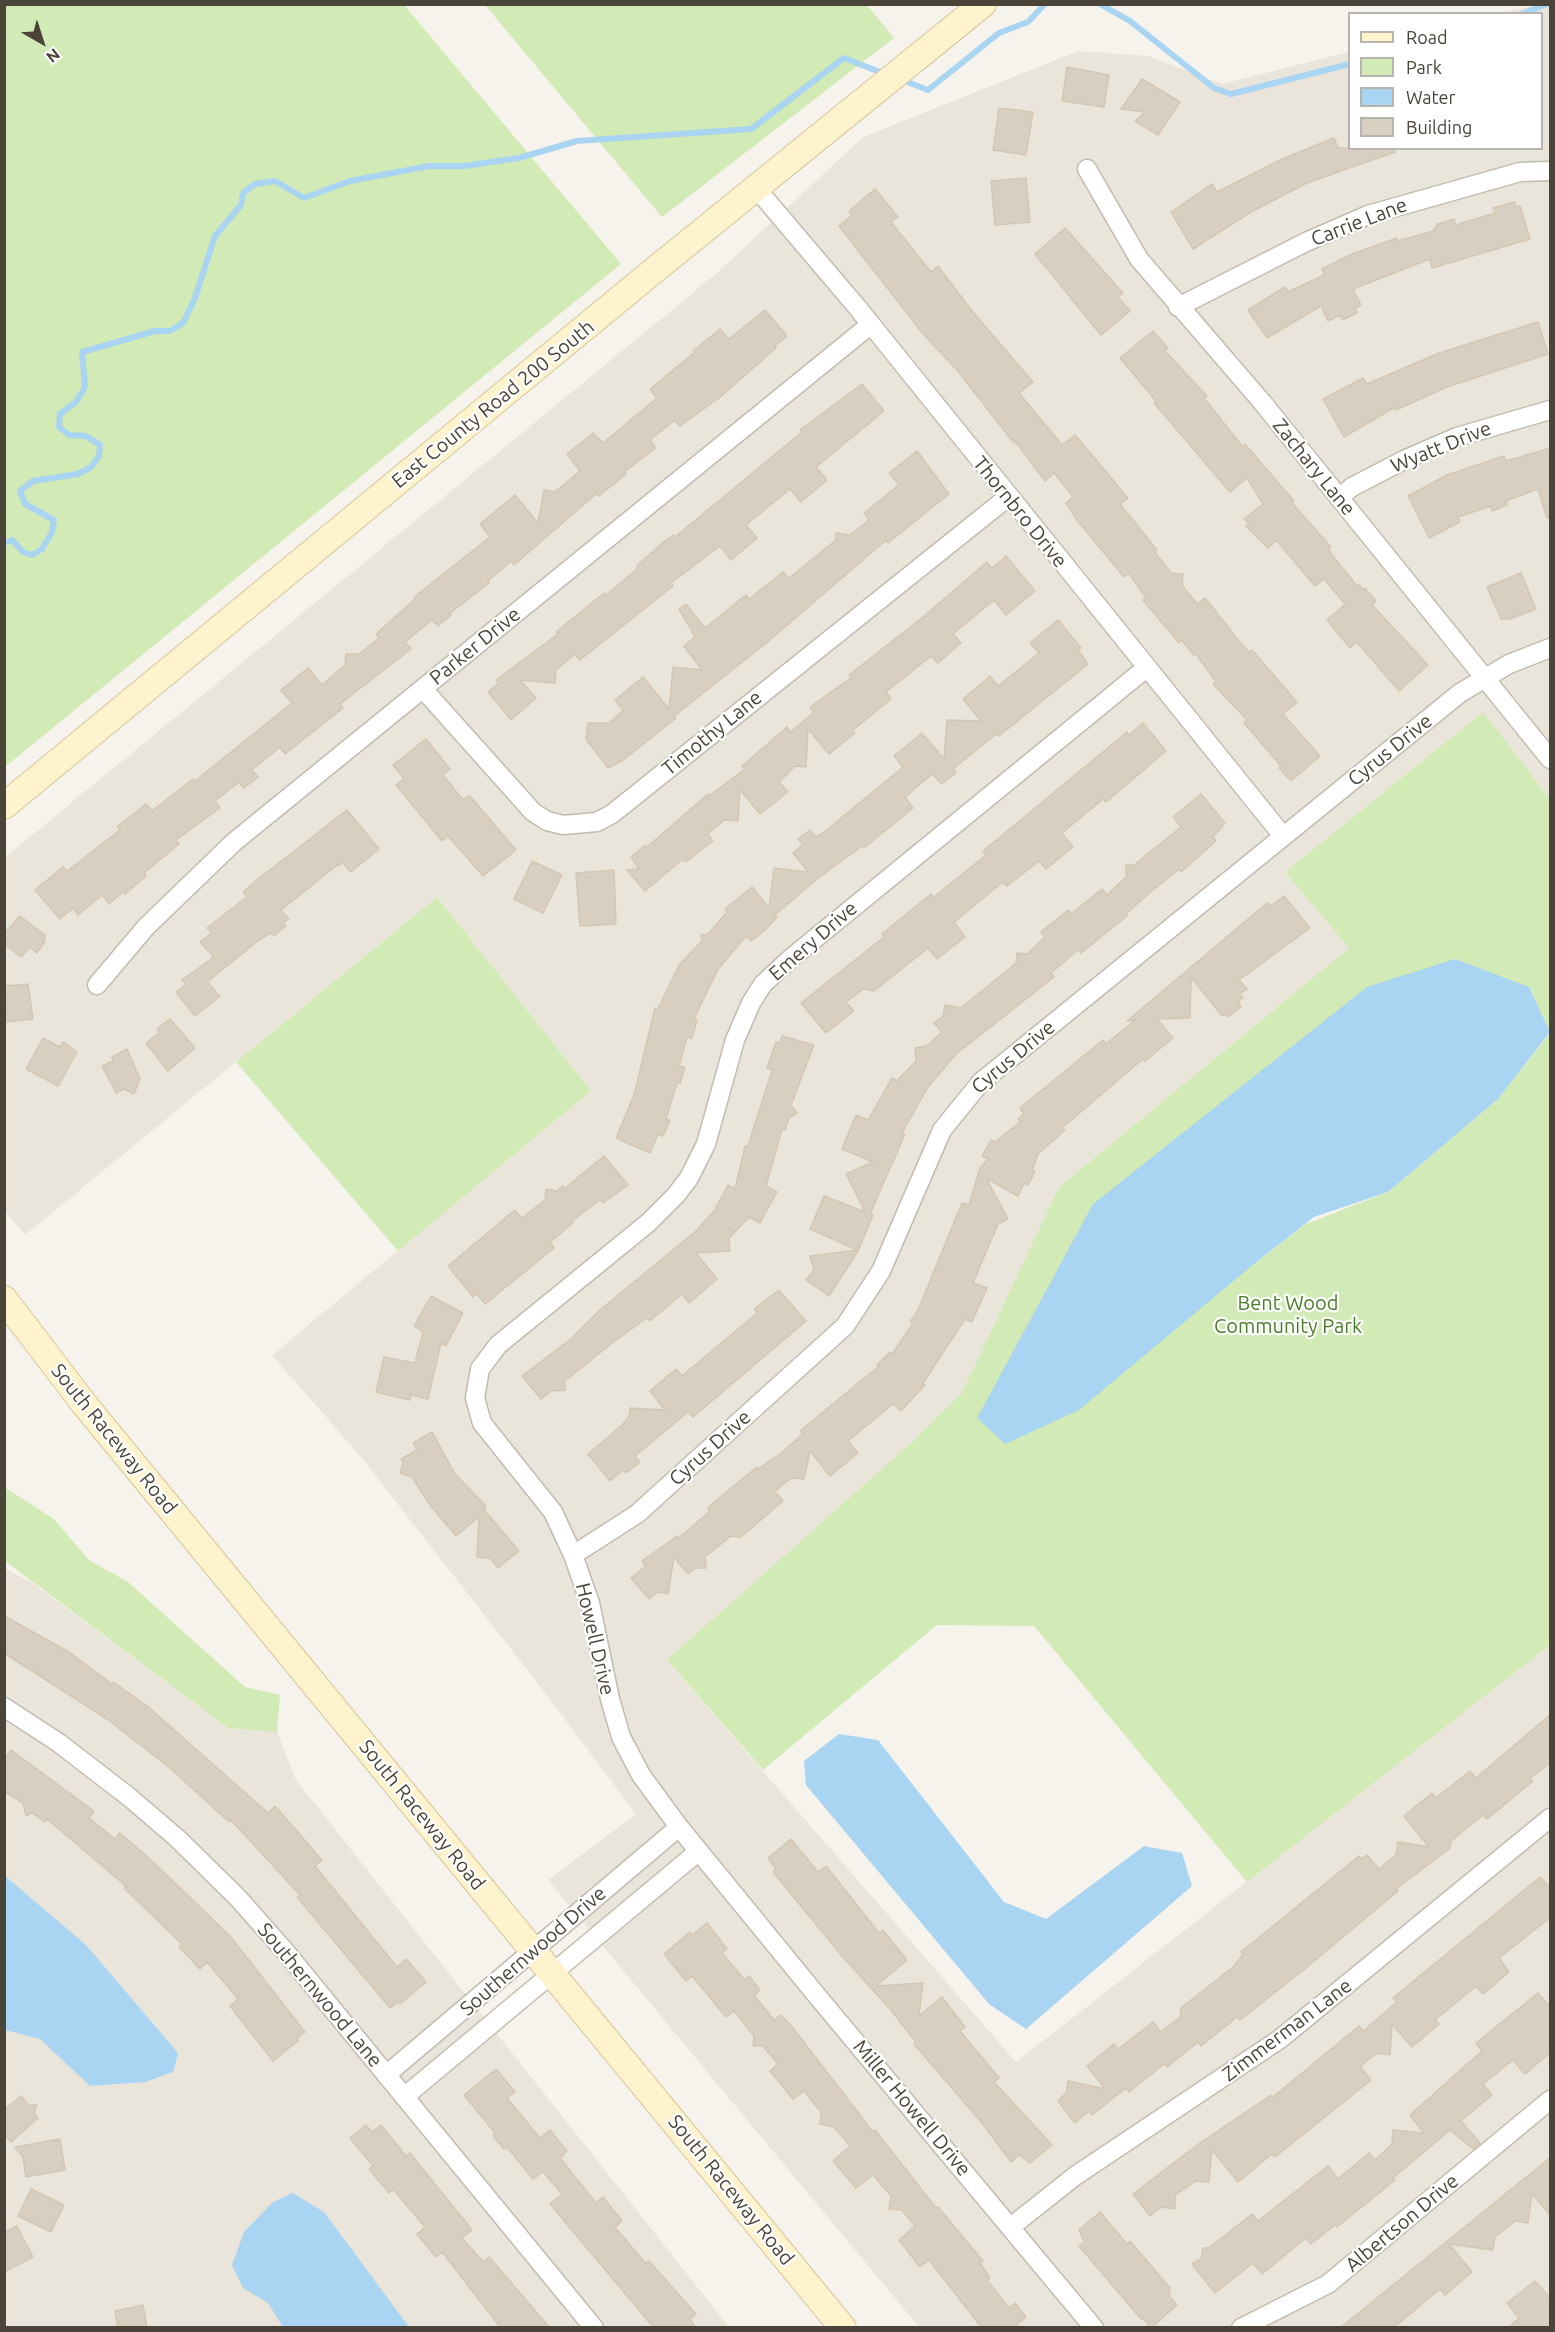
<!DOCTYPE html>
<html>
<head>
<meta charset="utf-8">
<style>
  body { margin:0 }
  #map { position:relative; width:1555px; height:2332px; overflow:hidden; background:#f6f3ec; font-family:Ubuntu,sans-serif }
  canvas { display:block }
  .frame { position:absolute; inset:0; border:6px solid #4b4439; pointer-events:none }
  .legend { position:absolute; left:1348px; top:12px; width:195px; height:138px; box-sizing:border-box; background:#fff; border:2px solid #b7b4b0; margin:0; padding:8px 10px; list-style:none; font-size:18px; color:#4b4439 }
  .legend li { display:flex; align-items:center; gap:12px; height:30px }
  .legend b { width:30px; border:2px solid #b7b4b0 }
  .north { position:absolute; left:12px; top:12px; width:60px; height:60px; -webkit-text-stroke:4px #fff; paint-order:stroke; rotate:141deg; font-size:16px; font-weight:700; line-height:24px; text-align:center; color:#4b4439 }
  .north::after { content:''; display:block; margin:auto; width:21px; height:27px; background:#4b4439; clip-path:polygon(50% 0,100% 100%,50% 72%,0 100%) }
</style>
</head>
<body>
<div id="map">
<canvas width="1555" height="2332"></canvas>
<div class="frame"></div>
<ul class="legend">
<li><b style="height:8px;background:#fff3cd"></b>Road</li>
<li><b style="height:16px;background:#d2eab5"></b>Park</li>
<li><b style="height:16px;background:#a9d4f2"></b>Water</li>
<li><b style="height:16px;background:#d8cfc1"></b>Building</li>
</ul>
<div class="north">N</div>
</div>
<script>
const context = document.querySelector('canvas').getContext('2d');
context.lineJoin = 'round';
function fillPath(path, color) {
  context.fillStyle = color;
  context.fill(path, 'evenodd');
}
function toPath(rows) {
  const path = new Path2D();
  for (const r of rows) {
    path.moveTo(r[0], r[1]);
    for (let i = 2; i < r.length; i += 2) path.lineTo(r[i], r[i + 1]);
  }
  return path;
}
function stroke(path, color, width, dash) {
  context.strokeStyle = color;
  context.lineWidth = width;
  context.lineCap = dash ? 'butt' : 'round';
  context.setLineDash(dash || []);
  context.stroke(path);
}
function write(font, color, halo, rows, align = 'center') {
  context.font = font + ' Ubuntu,sans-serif';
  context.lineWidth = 4.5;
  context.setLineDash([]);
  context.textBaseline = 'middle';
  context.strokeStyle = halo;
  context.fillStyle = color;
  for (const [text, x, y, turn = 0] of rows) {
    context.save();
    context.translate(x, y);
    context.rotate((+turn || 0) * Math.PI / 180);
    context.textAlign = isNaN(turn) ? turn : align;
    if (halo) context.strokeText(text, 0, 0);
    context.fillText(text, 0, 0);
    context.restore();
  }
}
fillPath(toPath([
  [1538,5,1550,5,1550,799,1482,713,1285,872,1349,948,1059,1187,963,1393,911,1443,667,1661,1016,2062,1550,1645,1550,2327,919,2327,548,1880,636,1814,546,1694,361,1457,272,1355,591,1091,437,897,25,1235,5,1211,4,858,717,273,863,137,1078,51,1148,56,1222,84,1349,52,1350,148,1542,148,1542,14,1502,13],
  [4,1568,34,1584,228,1728,277,1732,296,1780,729,2327,5,2327]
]), '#eae5da');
fillPath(toPath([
  [5,4,404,5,621,264,5,767],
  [485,5,867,5,894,38,662,217],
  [1483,712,1550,799,1550,1032,1529,987,1255,1263,1306,1224,1388,1192,1498,1099,1550,1033,1550,1645,1247,1882,1034,1626,937,1625,763,1770,667,1660,911,1443,962,1393,1059,1187,1349,948,1285,872],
  [437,897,591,1091,398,1251,236,1062],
  [4,1487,54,1519,89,1560,128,1582,245,1687,280,1695,277,1732,228,1728,5,1561]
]), '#d2eab5');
fillPath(toPath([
  [1455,959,1529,987,1550,1032,1498,1099,1388,1192,1314,1217,1255,1263,1079,1410,1005,1444,977,1418,1093,1204,1367,987],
  [839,1734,878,1740,1004,1902,1046,1919,1144,1846,1182,1853,1192,1886,1026,2029,989,2004,806,1785,804,1761],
  [5,1876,86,1945,178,2053,173,2072,145,2082,90,2086,40,2039,5,2030],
  [293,2193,324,2212,409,2327,283,2327,268,2303,243,2288,232,2265,244,2232,273,2202]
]), '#a9d4f2');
stroke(toPath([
  [1100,4,1130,21,1214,88,1231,94,1350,64],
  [1522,14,1547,4],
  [900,79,928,90,999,33,1028,22,1045,4],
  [4,543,12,540,23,552,32,555,42,549,52,532,54,520,25,504,20,491,33,481,78,474,91,467,99,456,100,445,86,436,69,435,59,427,60,414,76,402,85,387,82,352,155,331,170,331,183,323,195,298,215,236,241,205,243,193,255,184,275,181,304,198,350,181,429,166,464,166,519,158,577,141,751,129,844,58,885,74]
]), '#a9d4f2', 6);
const building = toPath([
  [1067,67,1109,75,1104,107,1062,101,1067,67],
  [1142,79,1180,102,1158,135,1135,121,1145,112,1121,109,1142,79],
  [999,108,1033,112,1026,155,993,150,999,108],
  [1334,138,1338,148,1395,148,1395,152,1307,183,1251,212,1193,249,1171,212,1212,184,1217,192,1282,159,1334,138],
  [1026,178,1030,222,995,225,991,181,1026,178],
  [875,189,898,217,891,222,931,272,938,266,972,311,1033,382,1019,393,1062,445,1075,435,1128,498,1120,504,1157,550,1154,551,1171,573,1183,574,1182,585,1197,604,1205,598,1239,641,1249,652,1252,650,1297,702,1283,714,1320,756,1291,781,1279,768,1281,766,1244,723,1247,720,1213,684,1216,682,1196,654,1194,655,1182,641,1179,643,1143,600,1146,598,1129,573,1124,577,1076,519,1066,503,1073,497,1054,473,1045,481,1015,441,1014,443,957,370,924,335,839,226,852,215,849,211,875,189],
  [1515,202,1516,207,1520,206,1530,239,1432,268,1430,259,1353,289,1361,305,1355,308,1357,313,1342,320,1340,315,1328,321,1321,306,1267,338,1248,310,1285,287,1288,292,1324,275,1322,269,1352,254,1397,238,1398,241,1433,231,1438,224,1454,219,1456,225,1495,213,1493,208,1515,202],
  [1065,228,1123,293,1118,297,1130,311,1101,335,1035,254,1065,228],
  [765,310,787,336,775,346,776,348,719,398,680,426,675,420,650,440,656,448,624,472,626,474,599,496,597,493,514,565,511,561,488,581,489,583,449,614,451,615,438,626,432,620,405,642,411,649,340,704,343,708,318,728,285,754,280,747,252,770,258,777,244,788,239,782,215,801,220,808,176,840,179,844,144,873,146,876,125,894,123,892,109,904,102,895,78,915,73,908,60,919,35,890,63,867,67,871,120,830,117,827,146,804,152,811,193,779,195,781,292,703,281,690,308,668,322,685,345,665,346,654,359,654,379,638,376,634,415,599,414,597,490,537,480,524,515,495,538,523,544,490,555,492,580,471,567,454,593,433,603,443,657,398,650,389,694,353,693,351,720,329,729,339,765,310],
  [1538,322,1548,354,1447,387,1396,410,1395,407,1344,437,1323,399,1363,378,1367,384,1439,353,1538,322],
  [1153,331,1168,348,1165,351,1207,396,1204,398,1242,446,1245,444,1294,501,1292,503,1331,547,1328,550,1357,586,1359,584,1363,590,1365,588,1376,601,1372,605,1428,665,1399,691,1357,642,1350,648,1327,620,1345,604,1324,579,1315,586,1276,540,1268,548,1246,526,1249,524,1244,519,1263,504,1247,478,1230,492,1154,403,1156,401,1120,358,1153,331],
  [862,384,884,411,816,467,827,480,801,502,790,489,746,525,757,538,731,560,720,546,671,583,673,586,580,660,575,654,556,670,555,683,520,680,536,698,511,720,488,692,499,683,496,680,558,634,556,632,604,593,606,595,638,568,637,566,660,545,673,535,675,537,802,432,800,430,862,384],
  [1551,448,1551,518,1547,518,1538,489,1506,501,1507,505,1492,511,1491,506,1458,517,1460,522,1429,538,1408,496,1447,475,1504,456,1506,461,1551,448],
  [917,451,949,494,888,543,886,540,764,645,674,716,676,718,622,761,608,768,586,739,588,723,609,723,623,710,615,700,643,677,669,709,673,667,702,670,684,646,695,637,679,609,686,604,705,628,746,595,749,599,783,572,789,578,836,540,836,533,850,535,869,520,864,513,899,485,889,473,917,451],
  [1006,556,1035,591,1006,615,994,600,953,634,961,643,938,663,931,656,886,692,891,699,853,730,855,733,829,754,808,729,806,767,795,766,779,782,788,792,760,814,740,790,738,821,724,820,708,834,713,841,686,862,683,859,645,891,627,870,639,869,631,857,645,845,647,847,708,794,709,796,745,769,742,766,787,727,791,732,814,712,810,707,851,678,849,675,923,617,987,562,992,568,1006,556],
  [1521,573,1536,609,1510,619,1501,619,1487,587,1521,573],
  [1058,620,1081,648,1078,650,1088,664,999,736,996,734,953,769,956,773,942,784,932,774,905,797,913,808,864,848,862,846,817,879,775,915,777,917,763,932,751,941,746,936,718,969,694,1019,697,1020,692,1038,687,1037,679,1066,685,1067,680,1083,677,1083,666,1119,670,1120,663,1136,658,1134,650,1153,616,1138,634,1095,655,1008,658,1009,679,965,702,941,701,935,708,934,727,912,725,909,752,887,769,908,774,868,808,872,793,853,803,845,798,839,810,830,816,837,823,833,903,767,894,756,922,733,944,759,947,720,981,721,963,699,990,676,998,686,1039,653,1030,643,1058,620],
  [1143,723,1166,751,1106,802,1103,799,1062,833,1073,847,1046,869,1039,861,1007,886,1003,882,954,922,965,937,937,959,928,948,874,991,863,989,846,1002,854,1011,826,1033,801,1003,884,937,882,934,916,906,931,894,934,897,986,855,983,851,1127,732,1129,735,1143,723],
  [426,739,450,769,443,775,463,800,469,795,516,850,483,876,448,836,442,841,396,785,404,779,393,765,426,739],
  [1201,794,1225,823,1213,837,1216,841,1181,872,1179,869,1147,895,1126,914,1127,916,1081,953,1078,950,1051,973,1054,977,955,1055,928,1087,902,1133,905,1134,870,1214,873,1215,858,1251,829,1296,806,1280,814,1270,810,1256,857,1250,810,1229,824,1196,865,1212,846,1174,873,1162,842,1149,856,1115,868,1120,892,1078,897,1081,916,1061,915,1048,927,1046,942,1032,934,1023,943,1016,945,1005,961,1008,1016,963,1017,953,1027,954,1045,937,1041,932,1068,910,1071,914,1102,889,1107,895,1126,877,1126,865,1134,865,1181,827,1173,817,1201,794],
  [347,810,379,849,351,872,343,863,336,866,281,910,289,919,283,923,286,926,274,936,271,933,259,940,207,982,220,996,195,1016,176,992,186,984,182,980,214,957,200,942,212,933,207,928,247,897,243,892,257,880,347,810],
  [532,861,562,875,543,913,514,899,532,861],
  [614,870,616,924,580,926,576,873,614,870],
  [1284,896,1310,928,1239,980,1247,989,1239,994,1243,998,1238,1002,1241,1007,1228,1017,1226,1014,1222,1016,1191,977,1190,1018,1157,1019,1173,1038,1145,1061,1143,1059,1062,1128,1065,1130,1038,1154,1032,1171,1035,1172,1028,1185,1024,1183,1018,1196,986,1178,1008,1219,998,1224,973,1283,987,1288,972,1322,965,1319,923,1383,925,1385,901,1411,893,1404,848,1441,858,1453,830,1476,810,1451,804,1479,791,1478,775,1491,783,1501,741,1537,731,1536,705,1557,706,1568,695,1568,688,1574,674,1557,668,1594,658,1592,649,1599,631,1578,646,1566,642,1561,677,1536,679,1538,710,1511,708,1508,719,1498,757,1467,758,1469,780,1454,803,1434,800,1431,879,1366,877,1365,890,1352,892,1354,913,1324,910,1322,918,1310,962,1203,969,1205,980,1168,988,1159,982,1156,991,1140,995,1142,1020,1122,1018,1119,1024,1114,1020,1108,1103,1040,1106,1044,1135,1020,1127,1021,1267,903,1271,906,1284,896],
  [20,916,45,935,45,941,37,953,30,947,21,957,4,944,4,934,20,916],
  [28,984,33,1019,6,1022,4,986,28,984],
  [170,1019,195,1048,168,1071,146,1043,159,1033,157,1029,170,1019],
  [782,1036,814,1045,791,1105,797,1113,789,1118,785,1130,782,1129,766,1186,777,1192,760,1223,749,1217,735,1232,730,1228,734,1233,729,1238,730,1251,696,1253,717,1279,689,1303,682,1294,650,1321,647,1318,612,1343,565,1381,565,1390,551,1391,541,1399,522,1376,572,1338,600,1310,696,1231,714,1211,728,1185,735,1189,745,1146,748,1146,772,1070,767,1068,776,1042,780,1043,782,1036],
  [43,1038,60,1047,63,1042,77,1052,58,1086,26,1069,43,1038],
  [127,1049,140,1079,134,1094,124,1089,116,1093,102,1066,113,1061,112,1057,127,1049],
  [604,1156,628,1185,603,1203,600,1200,572,1221,573,1223,550,1242,554,1248,485,1304,476,1293,473,1297,448,1266,515,1210,522,1218,545,1200,546,1189,557,1191,563,1186,564,1189,604,1156],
  [779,1290,806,1321,693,1417,688,1412,635,1456,640,1462,626,1473,623,1470,610,1481,588,1454,621,1426,629,1417,630,1408,665,1410,650,1391,676,1369,682,1376,757,1313,754,1309,779,1290],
  [431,1296,463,1313,446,1346,441,1343,428,1399,411,1395,410,1400,376,1392,384,1357,415,1363,423,1332,414,1326,431,1296],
  [432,1432,455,1474,485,1505,485,1511,519,1551,498,1568,490,1558,477,1557,479,1517,456,1536,430,1505,412,1477,400,1473,403,1463,401,1459,417,1450,413,1443,432,1432],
  [4,1616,69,1652,112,1684,113,1682,146,1705,268,1813,275,1806,322,1860,315,1866,397,1967,406,1959,426,1982,400,2004,398,2002,390,2008,297,1897,300,1895,231,1820,229,1822,170,1768,107,1719,4,1653,4,1616],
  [1551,1714,1551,1762,1530,1778,1533,1781,1487,1819,1483,1815,1451,1841,1450,1848,1396,1889,1398,1891,1306,1968,1240,2020,1237,2017,1201,2046,1198,2042,1167,2067,1164,2064,1129,2092,1126,2088,1092,2115,1089,2111,1075,2123,1058,2101,1066,2093,1068,2081,1105,2089,1087,2066,1114,2044,1118,2049,1153,2022,1161,2032,1180,2017,1181,2008,1233,1967,1243,1955,1241,1952,1359,1856,1362,1859,1367,1855,1379,1869,1396,1855,1398,1842,1429,1847,1404,1816,1432,1793,1436,1798,1470,1771,1476,1778,1551,1714],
  [11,1750,94,1811,89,1818,115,1839,120,1833,151,1860,230,1936,305,2032,297,2038,299,2040,273,2061,230,2006,238,1999,207,1962,200,1969,179,1947,182,1944,124,1888,126,1886,47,1819,45,1822,32,1813,26,1816,23,1803,4,1791,4,1759,11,1750],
  [791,1839,818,1872,826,1866,879,1933,883,1930,907,1960,876,1986,923,1983,919,2016,942,1997,965,2027,960,2031,999,2078,994,2082,1052,2145,1030,2163,1019,2155,1011,2162,982,2123,914,2044,916,2042,890,2009,842,1956,773,1872,776,1869,768,1858,791,1839],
  [1540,1877,1551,1889,1551,1917,1499,1958,1509,1972,1483,1994,1476,1986,1435,2020,1439,2024,1412,2047,1392,2024,1390,2055,1376,2053,1360,2067,1371,2080,1275,2157,1272,2154,1238,2182,1212,2150,1209,2182,1196,2181,1175,2195,1175,2209,1161,2207,1150,2216,1133,2194,1197,2145,1271,2095,1273,2097,1359,2026,1363,2031,1397,2002,1393,1998,1540,1877],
  [707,1923,727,1949,722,1953,745,1980,749,1976,760,1990,754,1995,774,2020,781,2015,793,2028,873,2132,875,2130,936,2208,938,2207,983,2261,980,2263,990,2278,987,2280,1009,2308,1015,2303,1026,2317,1013,2328,982,2328,929,2260,920,2267,899,2240,915,2226,902,2210,889,2209,891,2196,873,2175,856,2188,833,2161,850,2146,834,2127,820,2124,821,2112,804,2091,793,2099,770,2071,778,2064,763,2046,753,2046,754,2036,734,2011,726,2017,692,1976,686,1981,664,1954,690,1932,692,1935,707,1923],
  [1538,1993,1551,2008,1551,2052,1525,2074,1513,2060,1483,2084,1492,2095,1461,2121,1480,2143,1473,2149,1450,2130,1393,2178,1395,2180,1337,2227,1335,2225,1311,2244,1306,2238,1262,2274,1253,2263,1215,2293,1192,2264,1201,2259,1203,2248,1209,2248,1252,2214,1258,2221,1328,2166,1338,2179,1369,2153,1375,2160,1392,2144,1393,2130,1424,2133,1410,2115,1482,2051,1476,2043,1538,1993],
  [496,2069,515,2092,507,2098,540,2138,550,2130,567,2151,560,2158,596,2203,603,2197,622,2221,615,2227,646,2264,649,2261,696,2314,690,2319,696,2328,654,2328,550,2204,562,2194,543,2172,533,2179,507,2147,504,2149,493,2136,495,2133,464,2095,496,2069],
  [21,2096,28,2105,37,2105,34,2113,38,2118,11,2142,4,2134,4,2110,21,2096],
  [366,2125,372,2132,381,2125,406,2156,410,2153,472,2230,462,2238,483,2262,489,2257,550,2328,501,2328,442,2252,436,2257,417,2234,425,2227,393,2189,389,2193,369,2169,373,2166,350,2138,366,2125],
  [60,2139,65,2170,26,2177,23,2157,15,2147,60,2139],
  [1551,2157,1551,2216,1532,2194,1528,2223,1515,2221,1495,2237,1493,2250,1449,2244,1472,2272,1445,2295,1440,2289,1393,2328,1340,2328,1551,2157],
  [31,2189,64,2205,51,2232,18,2216,31,2189],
  [1100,2212,1127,2244,1130,2241,1170,2288,1169,2296,1177,2305,1151,2328,1143,2318,1141,2319,1079,2246,1084,2242,1079,2230,1100,2212],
  [17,2226,33,2257,4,2272,4,2233,17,2226],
  [1535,2281,1551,2299,1551,2328,1508,2328,1519,2318,1507,2303,1535,2281],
  [143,2305,147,2328,118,2328,115,2311,143,2305]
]);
fillPath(building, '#d8cfc1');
stroke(building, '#d3c7b4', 1.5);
const street = toPath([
  [1087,169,1139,259,1262,402,1550,759],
  [756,188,857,307,1283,836],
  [1178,307,1306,242,1368,215,1520,172,1550,171],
  [1339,498,1352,487,1404,460,1457,437,1550,410],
  [423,689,533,812,547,821,563,825,597,822,612,814,1008,497],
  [97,985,146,927,234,842,870,325],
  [573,1555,637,1514,845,1326,881,1271,942,1130,981,1082,1460,693,1509,664,1550,648],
  [4,1707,59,1743,129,1797,177,1838,238,1898,284,1950,594,2328],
  [386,2075,679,1827],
  [404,2097,699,1851],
  [1012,2226,1075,2176,1280,2039,1550,1818],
  [1094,2328,818,1997,679,1827,641,1775,621,1737,610,1699,590,1603,573,1555,553,1512,482,1423,475,1398,480,1369,498,1345,648,1223,676,1195,689,1178,706,1144,735,1040,751,1003,763,984,790,959,1145,669],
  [1241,2328,1328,2284,1550,2100]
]);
const secondary = toPath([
  [4,806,657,268,983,4],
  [4,1299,85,1405,843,2328]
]);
stroke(street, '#c2bbae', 21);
stroke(secondary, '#d6c79b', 28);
stroke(street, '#fff', 18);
stroke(secondary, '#fff3cd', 26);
write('20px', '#4b4439', '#fff', [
  ["Carrie Lane",1359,222,-21],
  ["East County Road 200 South",493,404,-39],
  ["Wyatt Drive",1441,447,-22],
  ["Zachary Lane",1314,467,51],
  ["Thornbro Drive",1020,512,51],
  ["Parker Drive",475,646,-39],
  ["Timothy Lane",712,733,-39],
  ["Cyrus Drive",1390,750,-39],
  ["Emery Drive",813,941,-41],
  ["Cyrus Drive",1013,1057,-40],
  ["South Raceway Road",114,1439,51],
  ["Cyrus Drive",710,1448,-42],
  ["Howell Drive",595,1639,77],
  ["South Raceway Road",422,1815,51],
  ["Southernwood Drive",533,1951,-41],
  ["Southernwood Lane",320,1995,50],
  ["Zimmerman Lane",1287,2030,-37],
  ["Miller Howell Drive",912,2108,50],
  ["South Raceway Road",731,2190,51],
  ["Albertson Drive",1402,2223,-40]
]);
write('20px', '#4a7f2a', '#fff', [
  ["Bent Wood",1288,1303],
  ["Community Park",1288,1326]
]);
</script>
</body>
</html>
